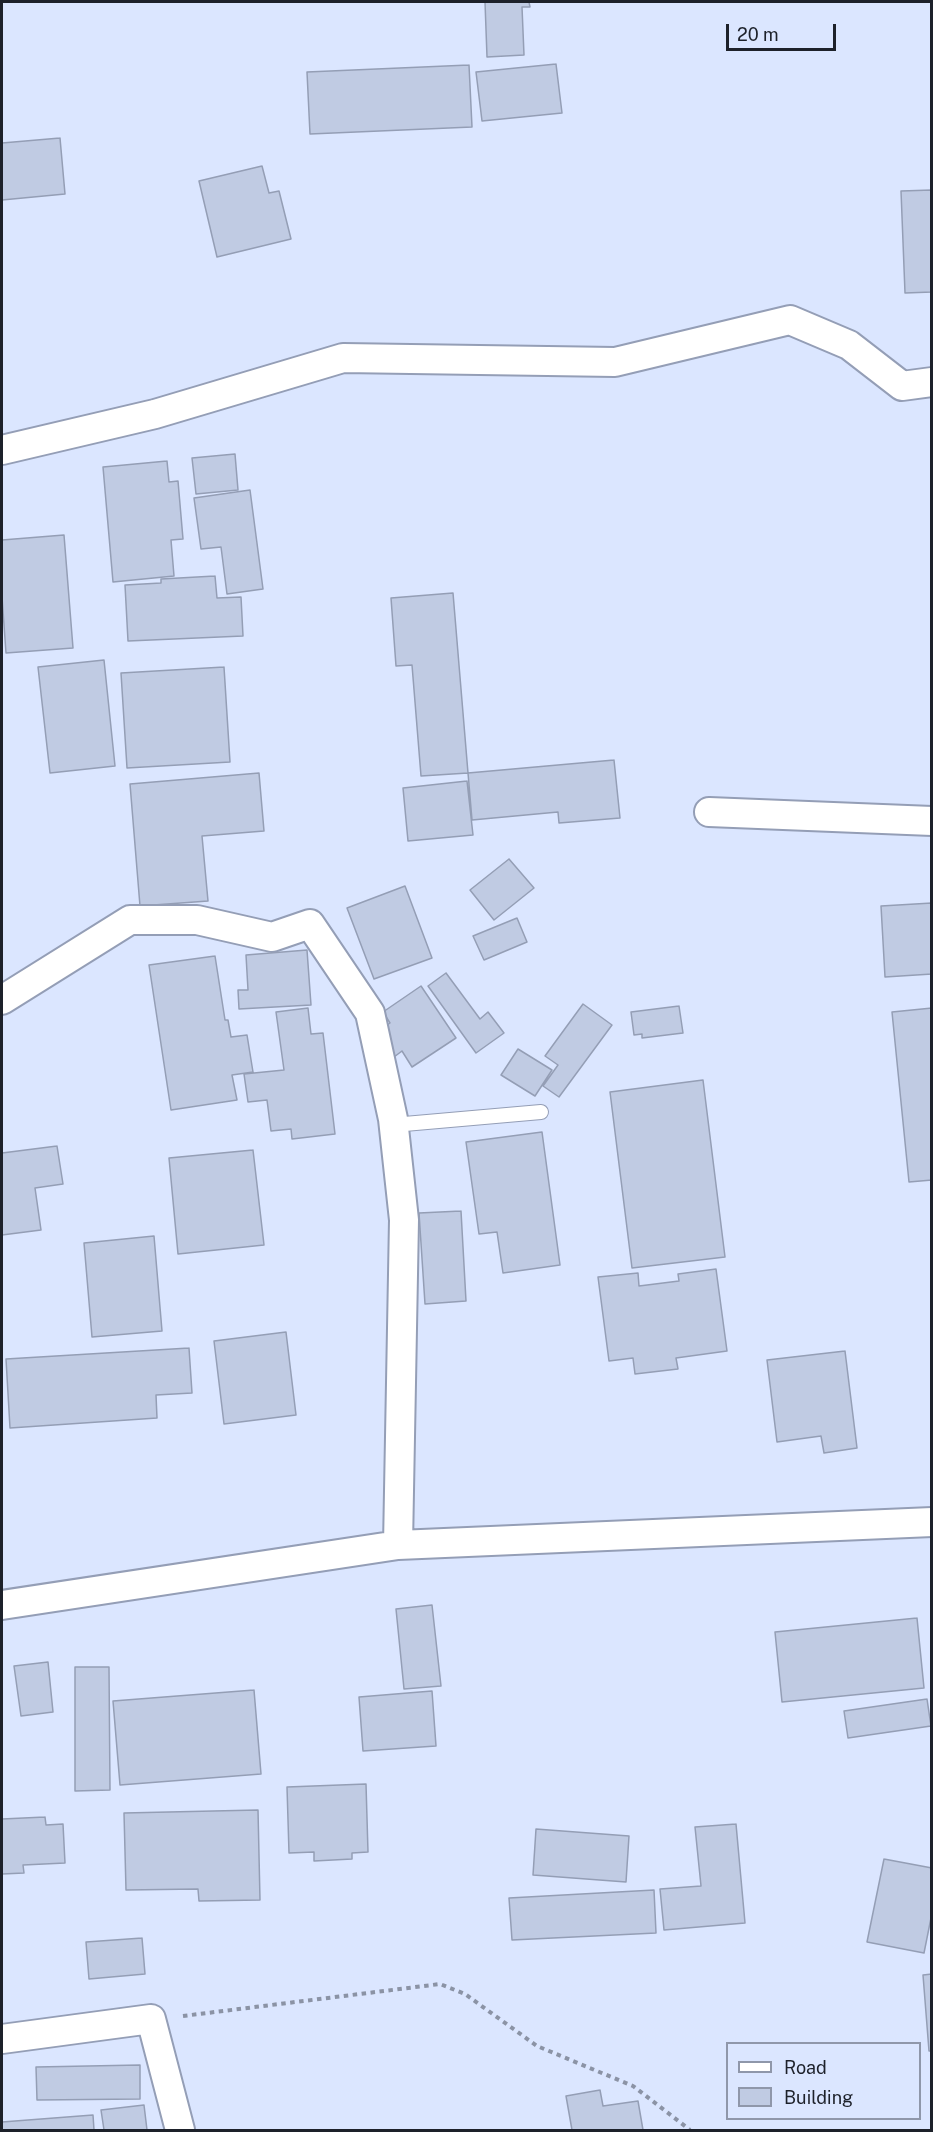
<!DOCTYPE html>
<html>
<head>
<meta charset="utf-8">
<style>
  body { margin:0 }
  #map { position:relative; width:933px; height:2132px; overflow:hidden; background:#dbe6ff; font-family:"Public Sans",sans-serif }
  canvas { display:block }
  .frame { position:absolute; inset:0; border:3px solid #1d212a; pointer-events:none }
  .legend { position:absolute; left:726px; top:2042px; width:195px; height:78px; box-sizing:border-box; background:#dbe6ff; border:2px solid #8f97aa; margin:0; padding:8px 10px; list-style:none; font-size:18px; color:#1d212a }
  .legend li { display:flex; align-items:center; gap:12px; height:30px }
  .legend b { width:30px; border:2px solid #8f97aa }
  .scale { position:absolute; left:726px; top:24px; width:110px; height:27px; box-sizing:border-box; border:3px solid #1d212a; border-top:0; padding-left:8px; font-size:18px; line-height:21px; white-space:nowrap; color:#1d212a; -webkit-text-stroke:4px #dbe6ff; paint-order:stroke }
</style>
</head>
<body>
<div id="map">
<canvas width="933" height="2132"></canvas>
<div class="frame"></div>
<ul class="legend">
<li><b style="height:8px;background:#fff"></b>Road</li>
<li><b style="height:16px;background:#c0cbe3"></b>Building</li>
</ul>
<div class="scale">20 m</div>
</div>
<script>
const context = document.querySelector('canvas').getContext('2d');
context.lineJoin = 'round';
function fillPath(path, color) {
  context.fillStyle = color;
  context.fill(path, 'evenodd');
}
function toPath(rows) {
  const path = new Path2D();
  for (const r of rows) {
    path.moveTo(r[0], r[1]);
    for (let i = 2; i < r.length; i += 2) path.lineTo(r[i], r[i + 1]);
  }
  return path;
}
function stroke(path, color, width, dash) {
  context.strokeStyle = color;
  context.lineWidth = width;
  context.lineCap = dash ? 'butt' : 'round';
  context.setLineDash(dash || []);
  context.stroke(path);
}
const building = toPath([
  [485,2,529,2,530,7,522,7,524,55,487,57,485,2],
  [556,64,562,113,482,121,476,72,556,64],
  [469,65,472,127,310,134,307,72,469,65],
  [60,138,65,194,2,200,2,143,60,138],
  [262,166,269,193,279,191,291,239,217,257,199,181,262,166],
  [932,190,932,292,905,293,901,191,932,190],
  [235,454,238,490,196,494,192,458,235,454],
  [167,461,169,482,178,481,183,539,171,540,174,576,113,582,103,467,167,461],
  [250,490,263,589,227,594,221,547,201,549,194,498,250,490],
  [64,535,73,648,6,653,2,597,2,540,64,535],
  [215,576,217,598,241,597,243,636,128,641,125,585,161,583,161,579,215,576],
  [453,593,468,773,421,776,412,665,396,666,391,598,453,593],
  [104,660,115,766,50,773,38,667,104,660],
  [224,667,230,762,127,768,121,673,224,667],
  [614,760,620,818,559,823,558,812,472,820,468,773,614,760],
  [259,773,264,831,202,836,208,901,140,906,130,784,259,773],
  [467,781,473,835,408,841,403,788,467,781],
  [509,859,534,888,494,920,470,890,509,859],
  [405,886,432,958,374,979,347,908,405,886],
  [932,903,932,974,885,977,881,906,932,903],
  [517,918,527,942,484,960,473,936,517,918],
  [307,950,311,1005,239,1009,238,990,248,990,246,955,307,950],
  [215,956,225,1020,228,1020,231,1037,247,1035,253,1072,232,1075,237,1100,171,1110,149,965,215,956],
  [446,973,480,1019,488,1012,504,1033,476,1053,428,986,446,973],
  [421,986,456,1038,412,1067,402,1051,394,1057,377,1032,390,1023,383,1012,421,986],
  [583,1004,612,1025,559,1097,543,1086,558,1065,545,1056,583,1004],
  [679,1006,683,1033,642,1038,642,1034,634,1035,631,1012,679,1006],
  [308,1008,311,1034,323,1033,335,1134,292,1139,291,1129,271,1131,267,1100,248,1102,244,1074,284,1070,276,1012,308,1008],
  [932,1008,932,1180,909,1182,892,1012,932,1008],
  [518,1049,552,1070,535,1096,501,1075,518,1049],
  [703,1080,725,1257,632,1268,610,1092,703,1080],
  [542,1132,560,1265,503,1273,497,1232,479,1234,466,1142,542,1132],
  [57,1146,63,1184,35,1188,41,1230,2,1235,2,1153,57,1146],
  [253,1150,264,1245,178,1254,169,1158,253,1150],
  [461,1211,466,1301,425,1304,419,1213,461,1211],
  [154,1236,162,1331,92,1337,84,1243,154,1236],
  [716,1269,727,1351,676,1358,678,1369,635,1374,633,1358,609,1361,598,1277,638,1273,639,1286,679,1281,678,1274,716,1269],
  [286,1332,296,1415,224,1424,214,1341,286,1332],
  [189,1348,192,1393,156,1395,157,1418,10,1428,6,1359,189,1348],
  [845,1351,857,1448,824,1453,821,1436,777,1442,767,1360,845,1351],
  [432,1605,441,1686,404,1689,396,1609,432,1605],
  [917,1618,924,1688,782,1702,775,1632,917,1618],
  [48,1662,53,1712,21,1716,14,1666,48,1662],
  [75,1667,109,1667,110,1790,75,1791,75,1667],
  [254,1690,261,1774,120,1785,113,1701,254,1690],
  [432,1691,436,1746,363,1751,359,1697,432,1691],
  [927,1699,931,1726,848,1738,844,1711,927,1699],
  [366,1784,368,1852,352,1853,352,1859,314,1861,314,1852,289,1853,287,1787,366,1784],
  [258,1810,260,1900,199,1901,198,1889,126,1890,124,1813,258,1810],
  [45,1817,46,1825,63,1824,65,1863,23,1865,24,1873,2,1874,2,1819,45,1817],
  [736,1824,745,1923,664,1930,660,1889,701,1886,695,1827,736,1824],
  [536,1829,629,1836,626,1882,533,1875,536,1829],
  [884,1859,932,1868,932,1913,924,1953,867,1942,884,1859],
  [654,1890,656,1933,512,1940,509,1898,654,1890],
  [142,1938,145,1974,89,1979,86,1942,142,1938],
  [932,1974,932,2051,929,2051,923,1975,932,1974],
  [140,2065,140,2099,37,2100,36,2067,140,2065],
  [600,2090,603,2106,638,2101,643,2130,572,2130,566,2096,600,2090],
  [144,2105,147,2130,104,2130,101,2110,144,2105],
  [93,2115,94,2130,2,2130,2,2122,93,2115]
]);
fillPath(building, '#c0cbe3');
stroke(building, '#949eb5', 1.5);
const service = toPath([
  [393,1125,541,1112]
]);
const minor = toPath([
  [2,450,155,414,343,358,615,362,790,320,849,345,902,386,932,382],
  [709,812,932,821],
  [2,1000,130,920,197,920,272,937,310,924,370,1013,393,1119,404,1220,398,1545],
  [2,1605,398,1545,932,1522],
  [2,2039,151,2019,180,2130]
]);
stroke(service, '#949eb6', 16);
stroke(minor, '#949eb6', 32);
stroke(toPath([
  [183,2016,440,1984,465,1994,537,2046,633,2086,690,2130]
]), '#8b93a5', 4, [4.5, 4.5]);
stroke(service, '#fff', 14);
stroke(minor, '#fff', 28);
</script>
</body>
</html>
